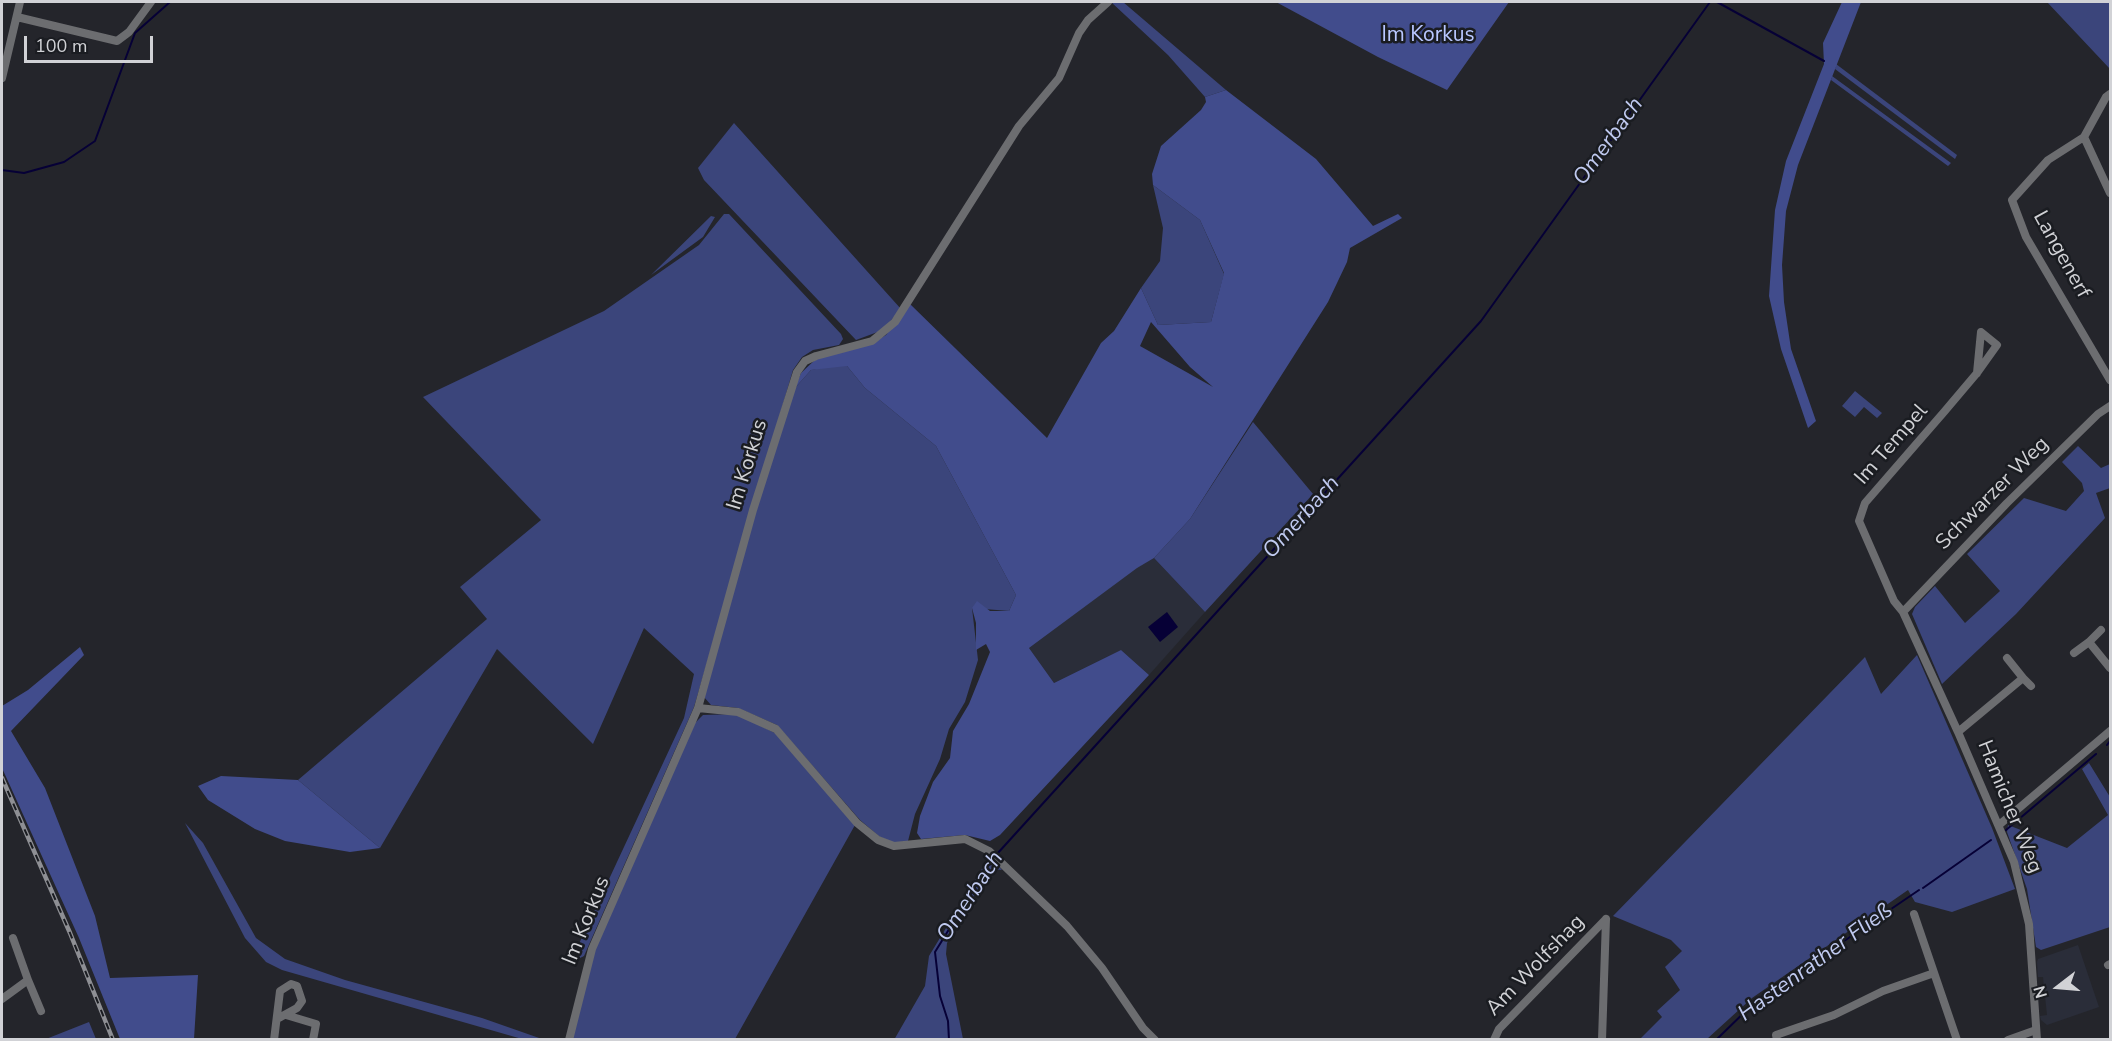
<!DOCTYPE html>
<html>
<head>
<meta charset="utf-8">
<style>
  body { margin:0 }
  #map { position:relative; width:2112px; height:1041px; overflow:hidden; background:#24252b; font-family:"Nunito Sans",sans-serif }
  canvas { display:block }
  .frame { position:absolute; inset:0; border:3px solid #d1d2d6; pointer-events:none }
  .north { position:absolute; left:2028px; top:957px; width:60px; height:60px; -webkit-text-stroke:4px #1a1c21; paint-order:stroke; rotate:254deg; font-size:16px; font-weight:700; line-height:24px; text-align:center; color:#d1d2d6 }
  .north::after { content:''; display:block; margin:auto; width:21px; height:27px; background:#d1d2d6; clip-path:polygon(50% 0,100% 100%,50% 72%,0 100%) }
  .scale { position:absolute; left:24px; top:36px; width:129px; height:27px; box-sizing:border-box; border:3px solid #d1d2d6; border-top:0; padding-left:8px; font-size:18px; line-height:21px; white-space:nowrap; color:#d1d2d6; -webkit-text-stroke:4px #1a1c21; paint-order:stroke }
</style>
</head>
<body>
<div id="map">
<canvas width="2112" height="1041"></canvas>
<div class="frame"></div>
<div class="north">N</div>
<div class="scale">100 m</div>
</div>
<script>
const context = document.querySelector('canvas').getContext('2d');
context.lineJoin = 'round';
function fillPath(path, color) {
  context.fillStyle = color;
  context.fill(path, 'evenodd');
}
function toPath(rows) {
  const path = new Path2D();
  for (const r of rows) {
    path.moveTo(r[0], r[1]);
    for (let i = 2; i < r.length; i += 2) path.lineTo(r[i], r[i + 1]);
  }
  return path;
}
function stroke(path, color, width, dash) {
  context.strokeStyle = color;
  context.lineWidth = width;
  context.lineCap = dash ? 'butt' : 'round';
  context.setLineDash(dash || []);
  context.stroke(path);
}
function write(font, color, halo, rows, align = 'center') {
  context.font = font + ' "Nunito Sans",sans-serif';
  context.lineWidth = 5;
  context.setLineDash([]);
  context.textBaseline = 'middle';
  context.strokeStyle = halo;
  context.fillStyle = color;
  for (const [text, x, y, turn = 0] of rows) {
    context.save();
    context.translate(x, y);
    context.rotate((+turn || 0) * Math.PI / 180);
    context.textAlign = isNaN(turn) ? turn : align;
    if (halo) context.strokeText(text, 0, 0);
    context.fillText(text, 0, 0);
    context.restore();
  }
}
fillPath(toPath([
  [1154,558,1205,612,1149,675,1121,650,1054,683,1029,648,1137,567],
  [2078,945,2099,1007,2047,1025,2041,1020,2040,1016,2047,1015,2043,977,2038,977,2037,962,2038,959]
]), '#2a2d39');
fillPath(toPath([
  [1111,2,1123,2,1226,90,1205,97,1168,55],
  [2047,2,2110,2,2110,69],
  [1836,64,1957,155,1955,159,1835,69],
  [1832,76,1951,163,1948,166,1831,80],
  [734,123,901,309,883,330,856,340,704,180,698,168],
  [1153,185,1200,220,1224,274,1211,322,1158,325,1141,288,1160,261,1163,228],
  [724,214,729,214,841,334,843,339,839,345,813,350,802,357,793,370,694,707,584,956,570,963,684,718,694,674,644,628,593,744,497,649,380,848,298,780,487,619,460,587,541,520,423,397,604,311,699,245],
  [711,216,715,217,703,237,651,275],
  [832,366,847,366,865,388,936,446,1016,595,1009,611,972,608,978,660,965,702,949,729,940,759,915,814,908,841,894,843,880,837,860,820,777,725,738,708,711,705,704,697,756,509,794,389,811,370],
  [1855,391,1882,413,1877,418,1864,407,1855,417,1842,406],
  [1253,422,1313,494,1205,612,1154,558,1190,519],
  [2078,446,2101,468,2110,464,2110,488,2096,493,2105,518,2016,614,1942,684,1912,614,1915,607,1935,586,1965,623,2000,591,1967,554,2024,498,2066,511,2084,491,2082,483,2062,462],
  [1917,655,1992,828,2015,889,1952,912,1915,902,1908,890,1752,998,1707,1039,1640,1039,1662,1017,1657,1011,1680,990,1665,967,1682,951,1671,940,1613,916,1865,657,1881,694],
  [737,714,777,734,855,825,735,1039,571,1040,598,939,695,723,703,715],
  [2089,763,2110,797,2110,927,2041,950,2036,947,2027,889,2007,832,2008,825,2067,848,2108,815,2082,769],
  [185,823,203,843,256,938,285,959,345,980,482,1018,542,1039,522,1039,282,970,266,962,245,938],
  [992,858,1002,870,993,869,987,874,947,943,946,954,963,1039,894,1040,925,986,929,956,988,859],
  [89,1022,96,1039,46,1039]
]), '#3b457b');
fillPath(toPath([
  [1276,2,1509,2,1447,90,1378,57],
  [1842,2,1861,2,1798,165,1786,211,1782,265,1784,302,1791,349,1816,421,1808,428,1781,349,1769,296,1775,210,1786,161,1824,64,1823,43],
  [1226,90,1316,159,1373,226,1398,214,1402,218,1350,248,1347,262,1328,302,1190,519,1154,558,1137,568,1029,648,1054,683,1121,650,1149,675,1000,835,990,841,965,835,921,839,917,833,920,816,933,782,950,758,953,731,969,704,990,652,986,644,976,650,976,623,972,608,977,601,990,611,1009,611,1016,595,936,446,865,388,847,366,811,370,794,389,801,373,817,358,873,343,886,335,910,304,1047,438,1101,343,1114,331,1141,288,1158,325,1211,322,1224,273,1200,220,1153,185,1152,174,1161,146,1201,110,1206,102,1205,97],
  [1151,322,1190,367,1213,387,1140,346],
  [80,647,84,655,11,731,45,788,95,916,110,978,198,975,194,1039,120,1039,79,938,2,768,2,706,28,690],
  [221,776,298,780,380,848,350,852,285,841,255,829,208,800,198,786]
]), '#414c8c');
fillPath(toPath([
  [1167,612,1178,627,1160,642,1148,627]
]), '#060036');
stroke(toPath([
  [1717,2,1824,61],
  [2,170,24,173,64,162,95,141,135,33,170,2],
  [2107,745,2110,741],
  [2006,830,2096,754],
  [997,854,1481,321,1710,2],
  [1923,888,1991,840],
  [949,1040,948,1021,940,996,935,952,993,858],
  [1716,1040,1756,1001,1919,890]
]), '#060036', 2);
stroke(toPath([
  [17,17,117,41,129,32,151,2],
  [2,78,20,2],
  [2110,94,2106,97,2084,137,2048,160,2012,200,2026,237,2110,380],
  [2084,137,2110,193],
  [1977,373,1981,332,1997,345,1977,373,1944,412,1865,503,1859,521,1894,601,1903,612,1958,732,2014,862,2029,924,2037,1040],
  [1903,612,2007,503,2098,414,2110,406],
  [2101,630,2089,642,2110,668],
  [2074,653,2089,642],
  [2023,678,2031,686],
  [698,708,738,712,776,729,857,823,878,840,894,846,965,839,989,851,1067,926,1102,968,1143,1028,1155,1040],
  [1958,732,2023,678,2007,658],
  [1999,825,2110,731],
  [1914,914,1957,1040],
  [2108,965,2110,964],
  [28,980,41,1011],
  [2,999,28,980,13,938],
  [286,1015,316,1024,313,1040],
  [274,1040,280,991,291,984,297,986,302,1001,297,1008,277,1019],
  [569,1040,592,949,698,708,753,510,797,372,805,361,816,356,872,341,895,322,1019,126,1059,78,1079,33,1088,20,1108,2],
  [1494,1040,1499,1029,1606,919],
  [1602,1040,1606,919],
  [1777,1040,1776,1035,1834,1015,1883,991,1934,973],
  [2008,1040,2036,1030]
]), '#6c6d70', 8);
const rail = toPath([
  [2,778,70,933,113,1040]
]);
stroke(rail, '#8e8f94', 4.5);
stroke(rail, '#1a1c21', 2, [7]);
write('21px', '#b9c7ff', '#1a1c21', [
  ["Im Korkus",1428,36]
]);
write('21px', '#d1d2d6', '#1a1c21', [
  ["Langenerf",2061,255,61],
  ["Im Tempel",1892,445,-49],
  ["Im Korkus",748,465,-73],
  ["Schwarzer Weg",1993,494,-45],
  ["Hamicher Weg",2009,807,68],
  ["Im Korkus",587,921,-68],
  ["Am Wolfshag",1536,966,-46]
]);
write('italic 22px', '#c0caf0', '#1a1c21', [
  ["Omerbach",1609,142,-54],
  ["Omerbach",1302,518,-48],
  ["Omerbach",971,897,-57],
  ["Hastenrather Fließ",1816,963,-36]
]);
</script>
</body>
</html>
